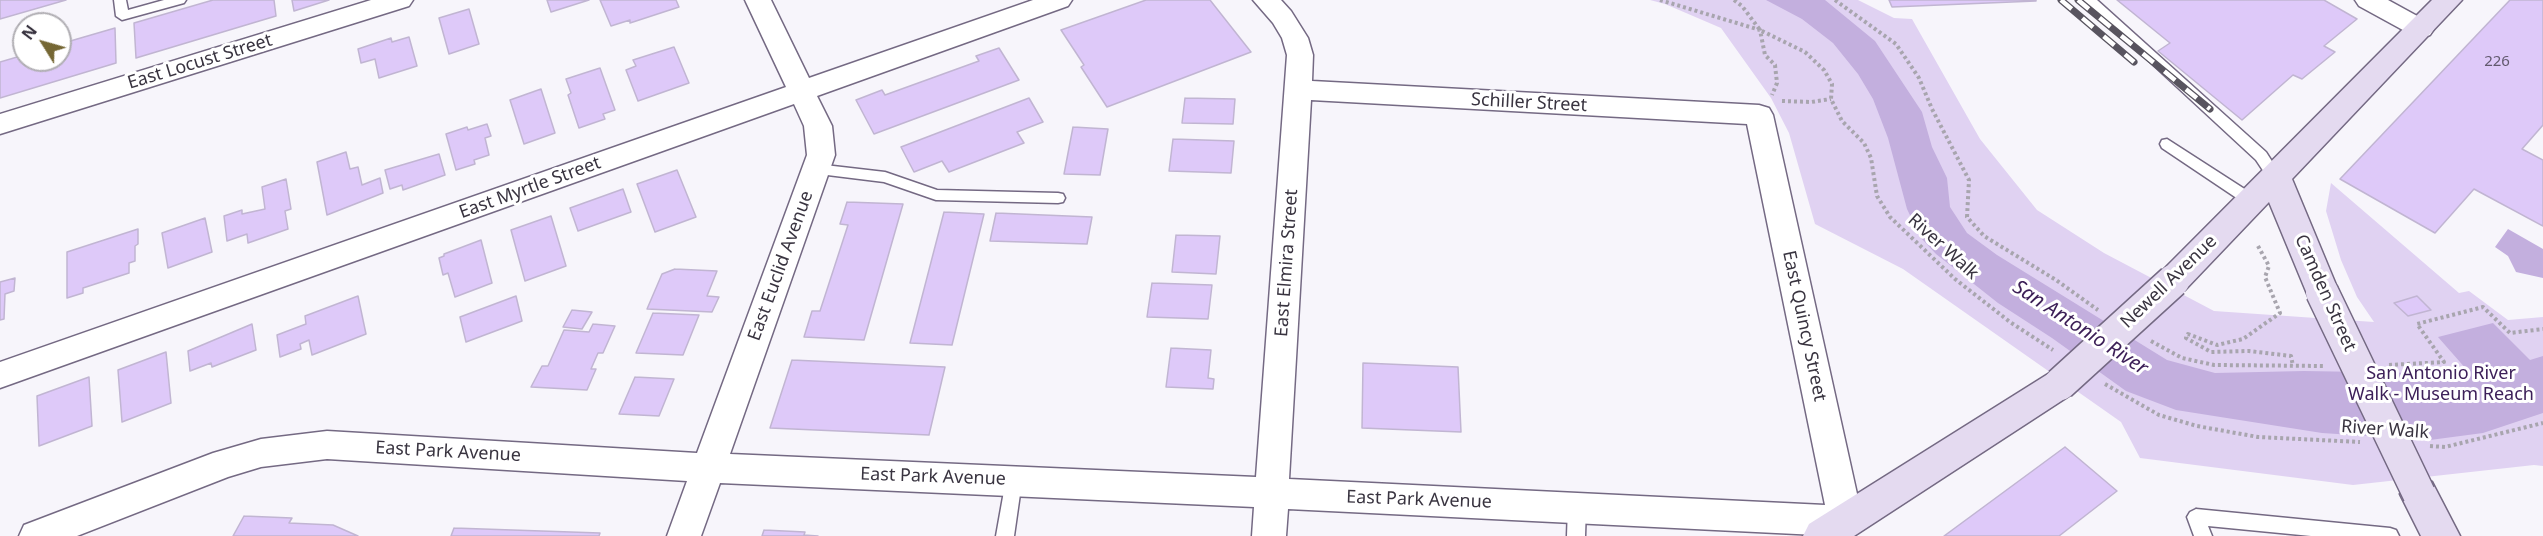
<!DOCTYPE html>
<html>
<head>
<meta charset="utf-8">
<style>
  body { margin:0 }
  #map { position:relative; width:2543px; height:536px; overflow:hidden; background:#f7f5fb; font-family:"Noto Sans",sans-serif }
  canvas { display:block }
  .north { position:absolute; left:12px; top:12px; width:60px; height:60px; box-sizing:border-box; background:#fff; border:2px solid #b0aeb3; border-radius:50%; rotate:307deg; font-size:16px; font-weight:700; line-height:24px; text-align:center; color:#393440 }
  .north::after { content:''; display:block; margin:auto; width:21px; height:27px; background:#756734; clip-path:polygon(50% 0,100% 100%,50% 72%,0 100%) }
</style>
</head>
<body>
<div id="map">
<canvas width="2543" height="536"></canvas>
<div class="north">N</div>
</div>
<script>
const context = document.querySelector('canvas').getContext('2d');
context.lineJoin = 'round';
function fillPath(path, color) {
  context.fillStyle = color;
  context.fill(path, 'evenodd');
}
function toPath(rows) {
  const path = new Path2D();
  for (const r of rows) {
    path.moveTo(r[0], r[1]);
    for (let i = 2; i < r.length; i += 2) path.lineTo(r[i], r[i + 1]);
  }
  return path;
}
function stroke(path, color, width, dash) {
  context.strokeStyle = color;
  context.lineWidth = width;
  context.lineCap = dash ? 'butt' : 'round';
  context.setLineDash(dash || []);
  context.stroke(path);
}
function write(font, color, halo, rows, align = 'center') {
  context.font = font + ' "Noto Sans",sans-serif';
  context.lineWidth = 6;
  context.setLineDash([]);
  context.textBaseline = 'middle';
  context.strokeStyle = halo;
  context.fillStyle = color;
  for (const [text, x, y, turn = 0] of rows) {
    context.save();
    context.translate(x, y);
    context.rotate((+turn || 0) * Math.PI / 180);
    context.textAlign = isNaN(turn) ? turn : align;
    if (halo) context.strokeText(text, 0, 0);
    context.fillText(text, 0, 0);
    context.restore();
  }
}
fillPath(toPath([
  [1650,0,1858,0,1894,18,1912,19,1980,139,2037,210,2104,253,2214,311,2374,322,2357,297,2341,260,2326,211,2331,183,2459,293,2469,291,2508,320,2543,317,2543,466,2534,465,2353,485,2140,458,2121,422,1903,269,1815,224,1789,133,1771,98,1721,28,1665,4]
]), '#e0d2f2');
fillPath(toPath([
  [1766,0,1825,0,1875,41,1922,112,1932,147,1947,178,1950,207,1967,233,1997,255,2167,360,2215,373,2304,371,2423,373,2467,370,2438,337,2493,323,2530,360,2543,356,2543,413,2483,433,2430,440,2322,433,2176,410,2126,391,2052,338,1998,303,1936,254,1921,238,1907,209,1888,138,1873,99,1858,74,1833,43,1802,19],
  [2508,229,2543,249,2543,278,2516,272,2508,256,2495,247]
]), '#c3afde');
const building = toPath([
  [0,0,66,0,0,19,0,0],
  [213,0,274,0,276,16,136,58,134,23,213,0],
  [292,0,329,0,294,11,292,0],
  [547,0,589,0,551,12,547,0],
  [600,0,676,0,679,7,630,23,630,20,611,26,600,0],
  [1146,0,1210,0,1251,52,1107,107,1081,67,1084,65,1061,30,1146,0],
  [1889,0,2036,0,2036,1,1892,7,1889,0],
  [2117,0,2324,0,2357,19,2324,46,2335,52,2302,79,2293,75,2242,120,2158,51,2170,43,2117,0],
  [2510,0,2543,0,2543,125,2522,149,2543,160,2543,226,2474,189,2435,233,2340,179,2510,0],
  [469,9,479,44,449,54,439,18,469,9],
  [115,28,116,63,0,98,0,62,24,55,24,60,60,60,60,44,115,28],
  [409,37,417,66,379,78,375,59,361,63,358,49,391,38,392,42,409,37],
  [674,47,689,83,638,101,626,70,636,66,633,60,674,47],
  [999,48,1019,80,874,134,856,100,882,90,885,95,979,61,976,56,999,48],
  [600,68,615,110,603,114,605,119,579,128,568,95,571,93,566,79,600,68],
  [541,89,555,133,524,144,510,100,541,89],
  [1029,98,1043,122,1017,132,1024,143,949,172,942,161,914,172,901,147,1029,98],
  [1185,98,1235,99,1233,124,1182,123,1185,98],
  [487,124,491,136,485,138,489,155,474,160,475,164,456,170,446,134,467,127,468,130,487,124],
  [1073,127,1108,129,1100,175,1064,174,1073,127],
  [1173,139,1234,141,1231,173,1169,171,1173,139],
  [346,152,350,169,358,167,362,185,380,178,383,193,327,215,317,162,346,152],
  [439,154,445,175,403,190,402,185,390,189,385,170,439,154],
  [677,170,696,217,655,232,637,184,677,170],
  [286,179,291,209,285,211,288,229,248,243,247,234,227,241,224,216,242,210,242,214,265,209,262,187,286,179],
  [623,189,631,212,578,231,570,208,623,189],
  [847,202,903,204,864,340,804,337,812,311,820,311,848,225,840,224,847,202],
  [944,212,984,214,952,345,910,343,944,212],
  [996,213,1092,217,1087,244,990,241,996,213],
  [551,216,566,266,525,281,511,230,551,216],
  [205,218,212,252,168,268,162,233,205,218],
  [138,229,138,244,135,246,135,261,129,263,129,273,83,288,83,293,67,298,67,252,138,229],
  [1176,235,1220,236,1216,274,1172,272,1176,235],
  [481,240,492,283,455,297,448,273,443,275,439,258,444,256,444,254,481,240],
  [675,269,717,271,707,296,719,297,712,312,647,309,662,274,675,269],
  [15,278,14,291,5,294,4,319,0,320,0,282,15,278],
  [1152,283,1212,285,1208,319,1147,317,1152,283],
  [358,296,366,334,312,355,309,340,300,344,301,349,280,357,277,335,306,324,305,316,358,296],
  [516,296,522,321,466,342,460,317,516,296],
  [2417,296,2431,310,2408,316,2394,303,2417,296],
  [572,310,592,312,582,329,563,327,572,310],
  [653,313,699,315,683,355,636,353,653,313],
  [252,324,256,350,212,367,211,363,190,371,188,351,252,324],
  [593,324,615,326,603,353,598,353,591,369,596,369,587,390,531,387,542,366,548,366,564,330,589,332,593,324],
  [1171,348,1211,350,1208,378,1214,379,1213,389,1166,387,1171,348],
  [166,352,171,403,122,422,118,370,166,352],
  [792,360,945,367,929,435,770,428,792,360],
  [1363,363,1458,367,1461,432,1362,428,1363,363],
  [89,377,92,426,39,446,37,396,89,377],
  [635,377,674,379,659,416,619,414,635,377],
  [2065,447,2117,491,2059,536,1944,536,2065,447],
  [244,516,292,518,289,523,333,525,358,536,233,536,244,516],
  [454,528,600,533,599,536,451,536,454,528],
  [764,530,805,532,804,535,818,536,762,536,764,530]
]);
fillPath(building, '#dec9f9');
stroke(building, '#c1b5d2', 1.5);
const lane = toPath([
  [114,0,126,0,128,10,164,0,186,0,184,3,122,20,116,16,114,0],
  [2083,0,2097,0,2266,152,2282,177,2280,181,2270,181,2256,160,2083,0],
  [2167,139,2257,197,2259,201,2257,205,2247,205,2162,148,2160,144,2162,140,2167,139],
  [816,164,885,172,937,190,1058,193,1063,194,1065,198,1063,202,1058,203,936,200,884,182,811,173,809,169,811,165,816,164],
  [1014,473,1020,475,1022,480,1014,536,996,536,1006,480,1008,475,1014,473],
  [1577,498,1583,501,1586,506,1585,536,1567,536,1568,506,1571,501,1577,498],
  [2196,509,2390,528,2396,530,2399,536,2311,536,2208,526,2212,536,2194,536,2187,517,2190,512,2196,509]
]);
const street = toPath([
  [371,0,413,0,409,6,0,134,0,114,371,0],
  [745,0,771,0,809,78,1033,0,1072,0,1068,6,817,96,832,126,835,155,730,454,1256,477,1287,55,1282,38,1273,23,1253,0,1281,0,1291,11,1308,38,1313,55,1312,81,1759,105,1769,108,1773,115,1863,521,1858,532,1847,536,1837,536,1288,509,1286,536,1252,536,1254,507,720,483,701,536,667,536,687,481,327,459,261,467,228,477,77,536,19,536,24,525,213,453,261,439,327,431,697,453,807,155,804,126,794,104,0,388,0,362,786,87,745,0],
  [1311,100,1747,124,1825,505,1289,479,1311,100],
  [2355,0,2388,0,2430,23,2434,29,2430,35,2421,38,2412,35,2359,6,2355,0]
]);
const secondary = toPath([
  [2432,0,2462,0,2292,179,2339,292,2334,301,2322,305,2310,301,2269,202,2185,290,2173,294,2161,290,2156,281,2161,272,2432,0],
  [2060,369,2072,374,2078,384,2072,394,1854,536,1803,536,1809,524,2048,374,2060,369],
  [2419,477,2432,482,2460,536,2421,536,2400,494,2406,482,2419,477]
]);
stroke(lane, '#746983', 3);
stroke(street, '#746983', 3);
stroke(secondary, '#746983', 3);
stroke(toPath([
  [1660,0,1760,30,1765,55,1775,65,1777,83,1772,95],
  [1734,0,1742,6,1760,30,1805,52,1824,70,1832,84,1831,99,1842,121,1864,143,1871,158,1877,196,1890,217,1955,279,2010,322,2053,350],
  [1835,0,1896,44,1919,78,1932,109,1969,180,1967,217,1984,236,2056,280,2098,310],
  [1782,101,1811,102,1831,99],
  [2258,246,2269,266,2265,277,2280,313,2243,339,2217,345,2188,334,2186,338,2211,352,2249,351,2291,356,2293,366],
  [2151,341,2182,358,2214,365,2324,366],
  [2389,365,2444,362,2417,324,2483,307,2510,333,2543,329],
  [2105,384,2159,415,2197,426,2258,437,2360,442],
  [2430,446,2445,447,2543,423]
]), '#a8a5ae', 4, [3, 3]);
fillPath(lane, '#fff');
fillPath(street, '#fff');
fillPath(secondary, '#e4daf0');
const rail = toPath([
  [2061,0,2134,62],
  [2078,0,2210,109]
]);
stroke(rail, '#58545f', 7);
stroke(rail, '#fff', 4.5, [14]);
const secondaryBridge = toPath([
  [2322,292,2419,494],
  [2060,384,2173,281]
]);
stroke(secondaryBridge, '#746983', 35, []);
stroke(secondaryBridge, '#e4daf0', 32);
write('15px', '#62596e', null, [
  ["226",2497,62]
]);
write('18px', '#393440', '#fff', [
  ["East Locust Street",200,62,-17],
  ["Schiller Street",1529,103,3],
  ["East Myrtle Street",530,188,-20],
  ["River Walk",1943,247,42],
  ["East Elmira Street",1287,263,-86],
  ["East Euclid Avenue",781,266,-70],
  ["Newell Avenue",2169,282,-44],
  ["Camden Street",2325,293,66],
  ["East Quincy Street",1804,326,78],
  ["River Walk",2385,430,4],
  ["East Park Avenue",448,452,3],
  ["East Park Avenue",933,477,2],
  ["East Park Avenue",1419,500,2]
]);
write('18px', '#3d2059', '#fff', [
  ["San Antonio River",2441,374],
  ["Walk - Museum Reach",2441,395]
]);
write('italic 20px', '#3b1e56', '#fff', [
  ["San Antonio River",2080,328,33]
]);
</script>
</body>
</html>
